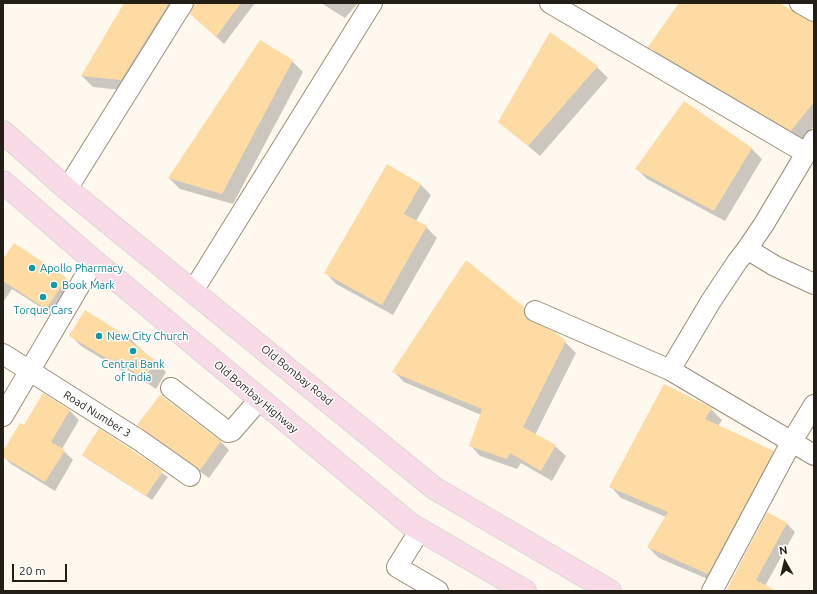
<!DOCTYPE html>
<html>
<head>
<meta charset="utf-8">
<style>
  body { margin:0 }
  #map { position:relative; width:817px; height:594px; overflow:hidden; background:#fef8ee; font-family:Ubuntu,sans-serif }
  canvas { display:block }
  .frame { position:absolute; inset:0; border:4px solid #241f16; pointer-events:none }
  .north { position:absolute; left:765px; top:542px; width:40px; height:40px; -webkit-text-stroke:3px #fff; paint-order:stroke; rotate:352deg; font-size:11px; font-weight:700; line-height:16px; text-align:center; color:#241f16 }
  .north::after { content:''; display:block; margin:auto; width:14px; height:18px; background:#241f16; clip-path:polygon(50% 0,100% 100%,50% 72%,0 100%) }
  .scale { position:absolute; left:12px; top:564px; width:55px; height:18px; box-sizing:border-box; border:2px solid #241f16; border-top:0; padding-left:5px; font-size:12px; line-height:14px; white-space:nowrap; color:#241f16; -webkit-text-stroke:3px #fff; paint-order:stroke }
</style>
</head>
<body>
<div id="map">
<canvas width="817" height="594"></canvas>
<div class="frame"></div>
<div class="north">N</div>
<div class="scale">20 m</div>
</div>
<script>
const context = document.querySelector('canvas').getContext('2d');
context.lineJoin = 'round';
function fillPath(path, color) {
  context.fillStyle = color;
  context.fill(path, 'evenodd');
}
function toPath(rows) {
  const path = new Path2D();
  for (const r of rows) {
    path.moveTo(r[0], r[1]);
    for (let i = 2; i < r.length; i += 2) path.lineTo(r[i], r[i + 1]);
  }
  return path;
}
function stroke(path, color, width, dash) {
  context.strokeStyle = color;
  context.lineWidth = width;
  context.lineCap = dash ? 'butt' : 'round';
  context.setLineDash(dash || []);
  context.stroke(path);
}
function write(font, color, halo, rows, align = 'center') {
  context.font = font + ' Ubuntu,sans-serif';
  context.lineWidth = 3;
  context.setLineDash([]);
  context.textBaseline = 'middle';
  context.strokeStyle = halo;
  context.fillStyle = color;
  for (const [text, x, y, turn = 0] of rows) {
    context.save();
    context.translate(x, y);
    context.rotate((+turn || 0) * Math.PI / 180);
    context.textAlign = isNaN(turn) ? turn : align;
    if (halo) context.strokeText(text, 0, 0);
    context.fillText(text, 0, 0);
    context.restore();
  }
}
fillPath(toPath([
  [125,3,185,3,132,91,93,87,82,76],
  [199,3,255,3,224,44,200,22],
  [321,3,358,3,345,18],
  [680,3,777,3,814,25,814,126,802,141,660,57,650,46],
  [261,41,292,61,303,72,233,204,180,189,169,178],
  [597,67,608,78,540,156,500,122],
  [752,149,762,159,725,221,647,179,637,169],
  [420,184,431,195,416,221,426,227,437,238,393,315,336,284,326,273],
  [3,260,66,279,75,288,56,317,12,289,3,302],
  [524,308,534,319,534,323,565,342,576,353,535,435,555,446,566,456,552,481,521,463,517,469,480,456,470,445,481,415,404,382,394,372],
  [85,312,128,337,166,372,156,389,126,369,124,372,81,346,71,336],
  [44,394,70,411,79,420,62,449,73,460,55,491,11,464,3,456,3,453,24,427],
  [160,396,221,442,229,450,209,478,147,433,138,425],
  [711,409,722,420,718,426,773,452,784,463,719,584,659,558,648,547,666,517,621,498,611,487],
  [99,430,168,477,152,500,89,460,83,455],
  [768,513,787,524,795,532,765,586,774,591,727,591]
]), '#0003');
fillPath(toPath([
  [124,3,169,3,121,80,81,76],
  [194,3,241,3,216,37,190,14],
  [679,3,779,3,814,23,814,102,791,131,648,47],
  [550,32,598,66,528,146,498,122],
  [260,40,293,60,222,194,168,178],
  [684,101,752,148,714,211,635,169],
  [387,164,421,184,404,214,427,226,382,305,324,273],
  [14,243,67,278,46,309,3,281,3,259],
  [466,260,524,307,524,313,526,318,555,332,566,341,523,427,556,445,541,471,510,453,507,459,469,446,482,409,392,372],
  [85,310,128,337,127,339,156,361,144,379,115,359,113,362,69,336],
  [664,384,712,408,705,419,774,451,708,574,647,547,668,512,609,487],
  [43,393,70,410,51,442,65,450,45,482,3,457,3,451,20,423,24,425],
  [160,395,221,441,200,470,137,425],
  [99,428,163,471,146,496,82,455],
  [767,512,787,523,756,580,776,591,726,591]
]), '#fddba2');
const minor = toPath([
  [550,3,806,153],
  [800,3,814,11],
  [814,140,764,224,747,249,775,266,814,284],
  [67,189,183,3],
  [193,291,372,3],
  [535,311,670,370,814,455],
  [3,354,139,440,190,476],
  [670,370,711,301,737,262,747,249],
  [171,388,228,432,232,431,259,400],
  [3,416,94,261],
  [420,530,397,567,438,591],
  [712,591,792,441,814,405]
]);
const primary = toPath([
  [3,132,67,189,434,488,610,591],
  [3,182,94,261,410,524,525,591]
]);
stroke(minor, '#9b8d77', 22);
stroke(primary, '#d8d7d5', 24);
stroke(minor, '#fff', 20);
stroke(primary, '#f9dbe8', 22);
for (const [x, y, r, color] of [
  [32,268,4,"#0f9aa8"],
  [54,285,4,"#0f9aa8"],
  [43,297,4,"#0f9aa8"],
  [99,336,4,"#0f9aa8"],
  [133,351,4,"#0f9aa8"]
]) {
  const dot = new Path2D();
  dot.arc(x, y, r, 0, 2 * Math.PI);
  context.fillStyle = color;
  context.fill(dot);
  stroke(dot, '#fff', 1.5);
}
write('11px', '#0d838f', '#fff', [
  ["Apollo Pharmacy",40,268],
  ["Book Mark",62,285],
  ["Torque Cars",43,310,"center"],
  ["New City Church",107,336],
  ["Central Bank",133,364,"center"],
  ["of India",133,377,"center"]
], 'left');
write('11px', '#241f16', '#fff', [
  ["Old Bombay Road",297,375,39],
  ["Old Bombay Highway",256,397,40],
  ["Road Number 3",97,414,32]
]);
</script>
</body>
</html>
